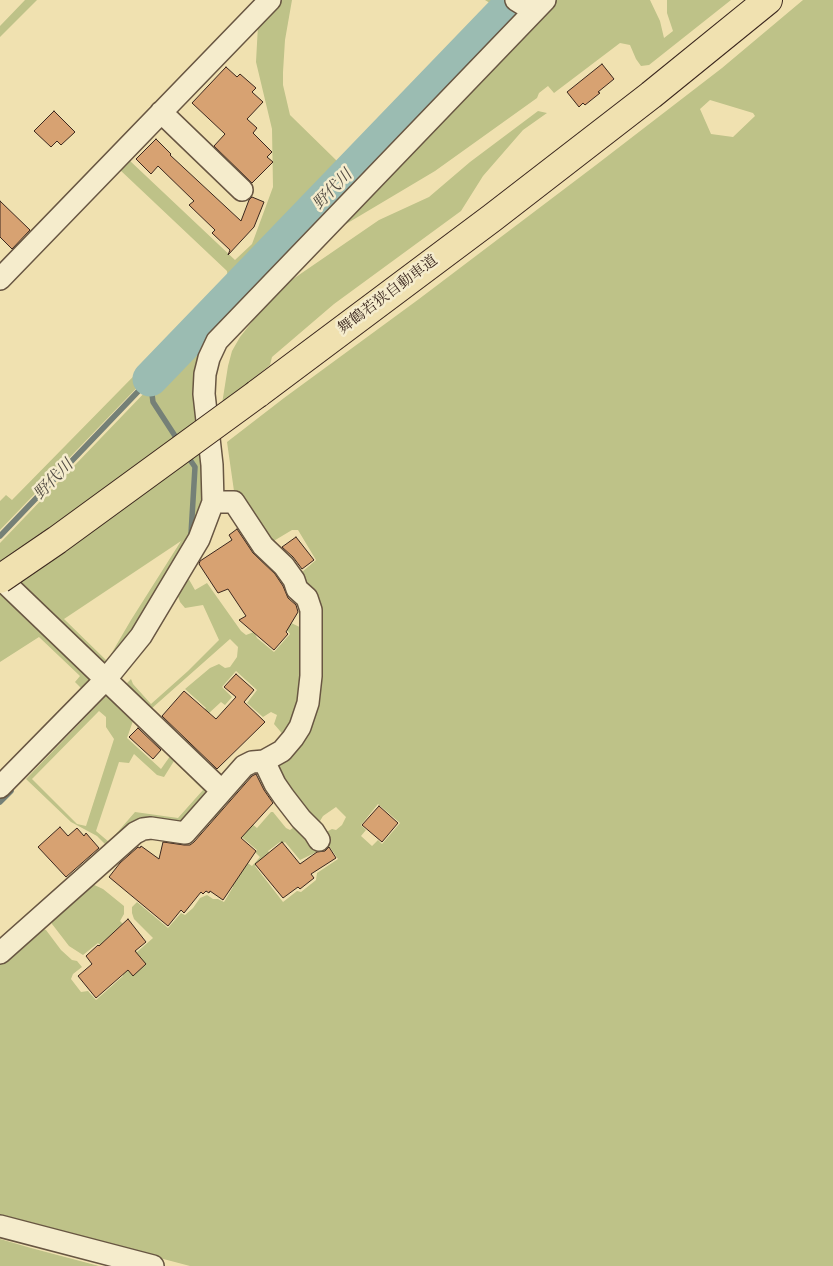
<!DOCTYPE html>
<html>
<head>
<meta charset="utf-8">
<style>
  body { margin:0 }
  canvas { display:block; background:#f0e1b0 }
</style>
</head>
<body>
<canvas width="833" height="1266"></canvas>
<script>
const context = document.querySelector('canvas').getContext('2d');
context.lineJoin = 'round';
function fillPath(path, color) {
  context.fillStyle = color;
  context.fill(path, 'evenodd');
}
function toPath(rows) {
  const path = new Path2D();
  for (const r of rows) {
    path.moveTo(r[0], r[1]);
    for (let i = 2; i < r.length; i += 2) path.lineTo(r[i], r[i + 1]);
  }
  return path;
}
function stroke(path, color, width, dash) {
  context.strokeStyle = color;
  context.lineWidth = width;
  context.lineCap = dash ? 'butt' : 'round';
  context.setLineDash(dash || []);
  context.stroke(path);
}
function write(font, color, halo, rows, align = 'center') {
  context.font = font + ' "IM FELL Great Primer","Noto Serif JP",serif';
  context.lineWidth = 5;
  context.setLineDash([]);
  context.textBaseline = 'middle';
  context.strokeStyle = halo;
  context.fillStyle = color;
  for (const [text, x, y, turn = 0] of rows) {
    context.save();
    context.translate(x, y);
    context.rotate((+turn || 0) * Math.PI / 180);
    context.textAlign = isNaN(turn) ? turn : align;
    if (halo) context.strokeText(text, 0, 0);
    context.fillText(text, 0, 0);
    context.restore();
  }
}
fillPath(toPath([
  [25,0,37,0,0,37,0,26],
  [279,0,292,0,285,40,283,72,283,85,290,115,337,161,444,54,451,52,493,5,485,0,496,0,494,5,500,10,0,530,0,501,6,495,12,500,228,280,227,271,119,169,128,159,235,260,252,244,273,187,272,129,256,62,258,25],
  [556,0,650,0,660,21,664,38,673,31,667,13,667,0,731,0,649,65,641,66,636,59,630,45,620,43,554,93,548,86,539,93,537,98,435,171,346,224,342,221],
  [803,0,833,0,833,1266,190,1266,0,1216,0,964,40,928,46,930,61,950,72,960,77,961,82,967,73,974,71,979,81,992,88,991,96,1000,123,976,123,971,98,943,83,955,69,946,52,924,51,918,90,883,103,889,124,906,124,914,120,921,124,925,119,930,137,952,153,938,134,919,132,913,132,907,137,902,168,928,181,913,185,915,193,908,200,898,207,895,213,899,218,899,224,902,233,887,225,881,246,862,252,866,260,857,255,852,257,850,231,828,213,816,218,808,236,823,246,819,257,828,271,812,273,812,286,828,290,830,300,823,320,835,332,829,336,830,342,825,346,817,336,807,323,816,320,821,325,828,320,830,273,765,303,734,300,577,302,572,316,560,298,530,292,530,272,542,254,525,234,491,227,442,284,398,419,299,596,165,722,68],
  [710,100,753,113,755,116,733,137,711,134,700,109],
  [378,804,400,823,382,844,378,840,372,846,361,836,366,830,361,825],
  [280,842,282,844,285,842,300,860,329,846,338,859,317,873,316,880,301,892,297,891,283,902,255,866,270,854,268,851],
  [515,7,523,11,242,303,236,305,231,301],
  [538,111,547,113,523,130,483,176,461,211,334,304,272,357,270,365,222,404,228,366,232,351,240,337,277,290,379,220,429,197,470,162],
  [223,311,228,316,218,327,204,464,203,496,194,536,189,534,137,623,108,666,0,562,0,543],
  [181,541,131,620,107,661,64,619],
  [187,576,195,590,207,583,241,631,246,635,254,632,257,638,274,652,290,634,284,626,289,622,306,630,307,676,286,738,274,724,277,715,271,712,263,717,247,703,257,690,236,671,222,687,232,697,225,705,221,702,208,714,201,730,187,744,185,740,191,733,187,730,206,708,185,689,210,668,219,664,225,668,230,667,237,657,238,647,230,639,151,709,126,684,131,679,133,684,151,704,188,671,219,640,203,605,185,608,180,602,177,593],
  [0,591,94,679,83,690,75,682,80,676,39,637,0,662],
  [107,695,134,718,127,738,161,769,173,752,211,789,188,821,109,848,97,836,71,822,26,779],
  [99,711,106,717,106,727,114,739,86,826,77,824,32,779],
  [134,754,157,775,164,777,174,761,203,790,178,818,135,812,109,842,96,831,119,762,129,763],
  [0,1239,31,1248,99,1266,0,1266]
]), '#bec288');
stroke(toPath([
  [150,379,153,402,179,442],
  [186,454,195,467,191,534],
  [0,536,150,379],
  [0,802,11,791]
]), '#758077', 5.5);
stroke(toPath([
  [150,379,515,0]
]), '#9bbcb2', 35);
const building = toPath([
  [602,64,614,79,598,92,600,93,585,105,583,103,579,107,567,92,602,64],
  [226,67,237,77,240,74,256,88,252,92,263,102,247,119,257,128,253,133,272,152,267,157,273,162,252,183,214,146,225,134,192,103,226,67],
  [54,111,75,132,61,145,57,141,51,147,34,131,54,111],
  [156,139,171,154,170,155,241,221,249,200,252,197,264,202,254,227,228,255,230,250,212,233,215,230,189,205,194,201,158,166,151,174,136,159,156,139],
  [0,201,30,230,12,249,0,237,0,201],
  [237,529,253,553,275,574,283,586,288,598,296,605,298,612,286,632,288,634,274,650,239,620,246,616,228,589,218,593,199,564,200,561,232,540,229,535,237,529],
  [296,537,314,560,302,569,293,557,282,547,296,537],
  [236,674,254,690,244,702,265,722,217,769,162,716,184,691,216,719,236,697,224,687,236,674],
  [138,728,161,750,153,759,129,737,138,728],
  [256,774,264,790,273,803,241,838,256,851,223,900,210,891,209,893,206,891,203,894,201,892,184,913,181,910,168,926,109,877,120,863,138,847,140,848,141,846,159,859,163,842,184,845,190,845,194,842,252,776,256,774],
  [379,806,398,823,382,842,362,825,379,806],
  [60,827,68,836,77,828,84,836,86,833,99,848,66,877,38,847,60,827],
  [282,842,300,864,317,852,325,851,329,847,336,858,311,874,314,878,300,889,298,887,283,898,255,864,282,842],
  [128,919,146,942,135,951,146,964,133,976,128,970,96,998,78,976,92,964,86,956,98,945,99,946,128,919]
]);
fillPath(building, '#d7a272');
stroke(building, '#3b271e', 1);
const minor = toPath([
  [516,0,534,11],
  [161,112,242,190],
  [0,279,270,0],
  [213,502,234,502,263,546,284,566,294,580,297,589,307,598,311,610,311,676,308,703,300,727,293,738,282,751,264,761,252,762,244,766,222,791],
  [0,578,222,791,185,833,151,828,143,829,135,833,0,953],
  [264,761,275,784,284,797,301,819,314,832,319,840],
  [0,787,106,679,141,636,199,539,213,502,212,465,204,394,205,374,209,358,217,341,545,0],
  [0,1226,153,1266]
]);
const highway = toPath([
  [257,394,492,218,651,95,768,0]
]);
stroke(minor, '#685642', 24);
stroke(highway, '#3b271e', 30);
stroke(minor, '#f5eccc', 21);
stroke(highway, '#f0e1b0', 28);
const highwayBridge = toPath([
  [0,579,57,540,257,394]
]);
stroke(highwayBridge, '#3b271e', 30, []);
stroke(highwayBridge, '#f0e1b0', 28);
write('15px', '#3b271e', '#f5eccc', [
  ["舞鶴若狭自動車道",388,295,-37]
]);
write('italic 16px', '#534c43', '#f5eccc', [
  ["野代川",333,190,-46],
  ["野代川",54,480,-46]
]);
</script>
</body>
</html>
